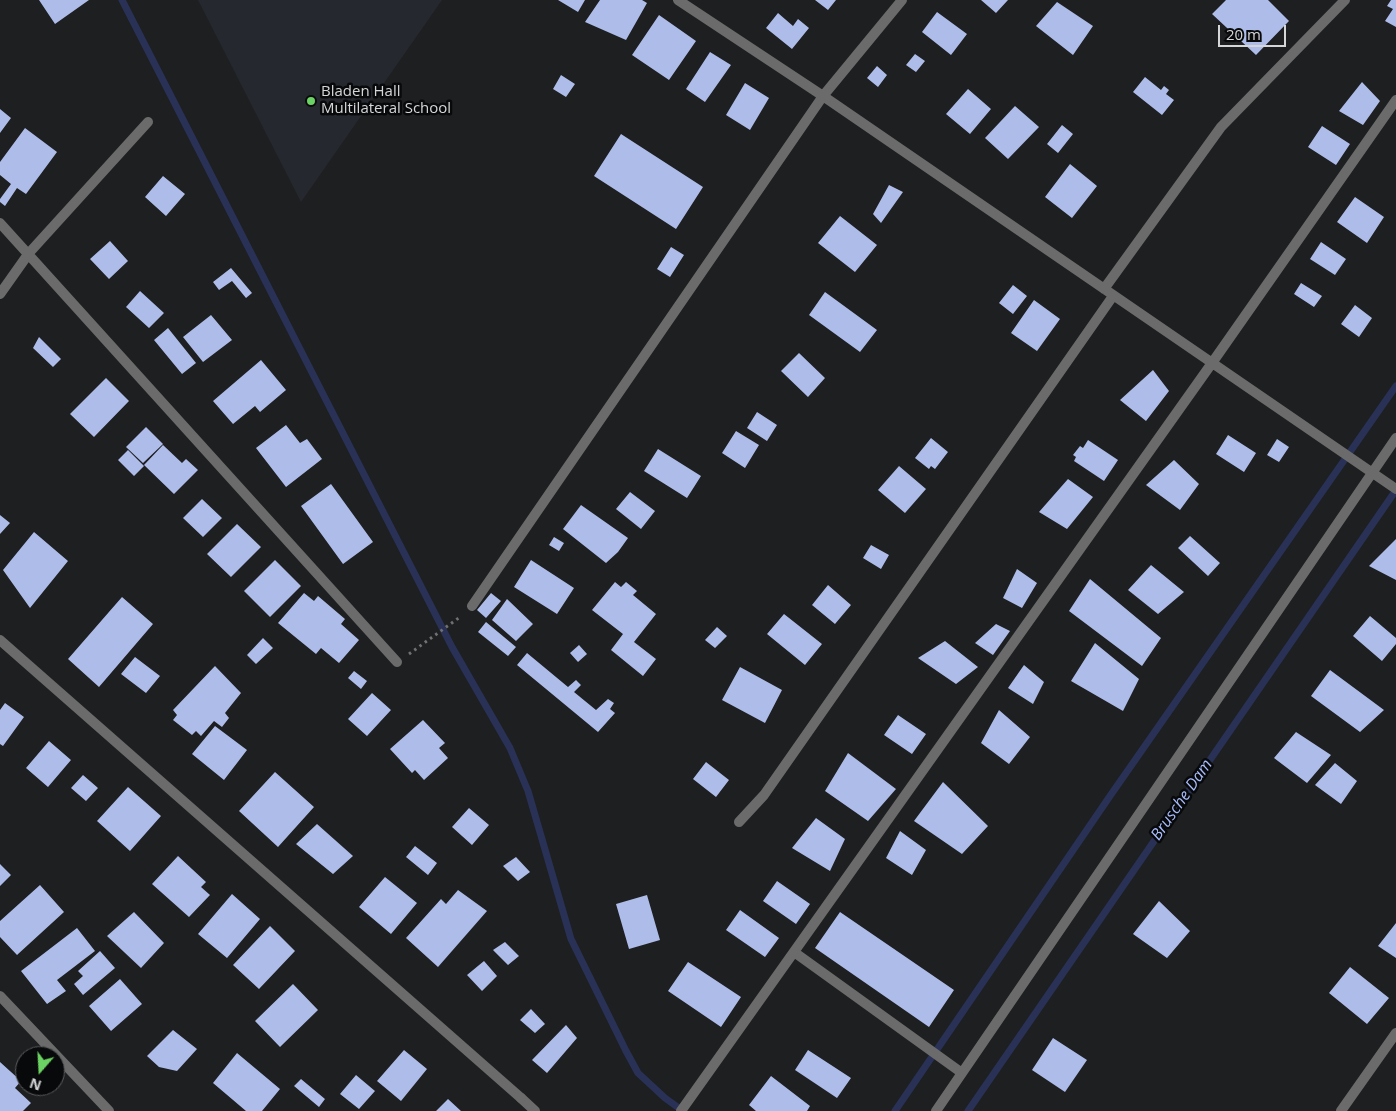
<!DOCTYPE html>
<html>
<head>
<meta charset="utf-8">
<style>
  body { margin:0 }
  #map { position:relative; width:1396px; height:1111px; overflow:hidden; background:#1e1f21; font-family:"Open Sans",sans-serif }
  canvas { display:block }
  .north { position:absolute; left:15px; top:1046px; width:50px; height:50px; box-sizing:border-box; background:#08090a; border:1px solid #5a5b5c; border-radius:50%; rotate:199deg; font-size:14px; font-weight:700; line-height:20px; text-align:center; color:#d5d6d7 }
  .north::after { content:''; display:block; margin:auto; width:18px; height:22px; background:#6bd363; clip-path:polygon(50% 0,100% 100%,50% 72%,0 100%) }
  .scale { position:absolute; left:1218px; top:25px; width:68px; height:22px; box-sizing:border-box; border:2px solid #d5d6d7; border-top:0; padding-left:6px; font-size:15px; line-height:18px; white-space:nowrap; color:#d5d6d7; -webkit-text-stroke:4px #08090a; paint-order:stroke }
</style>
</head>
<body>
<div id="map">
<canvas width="1396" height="1111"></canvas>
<div class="north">N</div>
<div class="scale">20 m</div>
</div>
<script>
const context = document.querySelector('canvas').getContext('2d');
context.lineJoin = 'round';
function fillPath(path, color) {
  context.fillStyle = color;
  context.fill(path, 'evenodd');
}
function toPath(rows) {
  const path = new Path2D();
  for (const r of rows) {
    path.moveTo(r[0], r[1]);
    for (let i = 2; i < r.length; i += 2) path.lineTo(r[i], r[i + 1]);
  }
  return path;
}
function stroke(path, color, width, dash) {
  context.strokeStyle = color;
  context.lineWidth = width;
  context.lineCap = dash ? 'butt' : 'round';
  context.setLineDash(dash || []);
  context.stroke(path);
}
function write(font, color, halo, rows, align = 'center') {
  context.font = font + ' "Open Sans",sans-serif';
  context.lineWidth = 5;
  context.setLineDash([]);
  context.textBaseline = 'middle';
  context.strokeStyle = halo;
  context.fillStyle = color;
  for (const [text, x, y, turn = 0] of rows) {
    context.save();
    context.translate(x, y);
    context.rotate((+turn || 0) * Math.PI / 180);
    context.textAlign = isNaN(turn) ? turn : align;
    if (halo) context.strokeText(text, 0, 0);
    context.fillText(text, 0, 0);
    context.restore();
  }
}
fillPath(toPath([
  [198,0,442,0,301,202]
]), '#26282f');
stroke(toPath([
  [122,0,452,647,510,748,528,791,571,939,626,1051,638,1073,665,1098,683,1111],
  [895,1111,1110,796,1396,386],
  [968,1111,1396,490]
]), '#293256', 7);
fillPath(toPath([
  [39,0,89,0,55,24],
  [558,0,585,0,578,12],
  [600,0,642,0,647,3,626,40,585,22],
  [815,0,836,0,828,10],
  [981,0,1008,0,996,13],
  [1226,0,1268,0,1289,21,1256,55,1212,14],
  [1391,0,1396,0,1396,27,1385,21,1393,9,1387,6],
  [1057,2,1093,26,1073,55,1036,26],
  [937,12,967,34,951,55,922,32],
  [778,13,793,26,798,19,809,28,792,49,766,28],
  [659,15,696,41,669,80,632,55],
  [710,52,731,65,705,102,686,89],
  [915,54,925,61,916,72,906,65],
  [877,66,887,75,878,87,867,78],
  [561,75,575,84,566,97,553,89],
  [1145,77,1161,90,1164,86,1169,90,1166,94,1174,100,1162,115,1133,92],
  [1362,82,1380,101,1363,125,1339,111],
  [745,83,769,98,750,130,726,115],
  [968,89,991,109,970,134,946,114],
  [1015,106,1039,127,1008,159,985,138],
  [0,109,11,118,0,133],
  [1062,125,1073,134,1058,153,1047,144],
  [1322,126,1350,144,1336,165,1308,147],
  [25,128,57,152,26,194,17,188,5,206,0,202,0,199,11,184,0,175,0,162],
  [621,134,703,187,676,229,594,176],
  [1070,164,1097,186,1072,218,1045,197],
  [163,176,185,194,166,216,145,197],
  [889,185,903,192,881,223,873,214],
  [1355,197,1384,217,1367,243,1337,222],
  [840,216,877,245,855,272,818,243],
  [110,241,128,261,109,279,90,259],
  [1321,242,1346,259,1335,275,1310,259],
  [671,247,684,255,670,277,657,269],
  [231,268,252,293,246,298,232,281,219,290,213,282],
  [1301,283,1322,296,1314,307,1294,294],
  [1013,285,1027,296,1013,314,999,303],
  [140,291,164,313,149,328,126,307],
  [825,292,877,330,860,352,809,315],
  [1034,300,1060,319,1037,351,1011,333],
  [1355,305,1372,318,1359,337,1341,324],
  [211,315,232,340,203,362,183,337],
  [168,328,196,363,182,374,154,340],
  [39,337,61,359,53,367,33,348],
  [799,353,825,378,808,397,781,371],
  [261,360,286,390,260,412,255,406,233,424,213,401],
  [1153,370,1169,391,1146,421,1120,400],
  [106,378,129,401,94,437,70,414],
  [757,412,777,425,767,441,747,428],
  [286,425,300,443,307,439,322,459,286,487,256,448],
  [146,427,163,444,143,463,126,447],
  [736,431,759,445,745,468,722,453],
  [1228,435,1256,453,1244,472,1216,454],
  [931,438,948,452,935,469,931,466,929,469,915,458],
  [1277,439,1289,447,1279,462,1267,455],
  [1088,440,1118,460,1104,481,1074,461,1076,457,1073,455,1080,446,1083,448],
  [163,445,182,463,186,459,198,470,174,494,144,465],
  [658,449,701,476,687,498,644,471],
  [128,450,144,466,134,476,118,460],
  [1174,460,1199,484,1180,510,1146,485],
  [899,466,926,489,905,513,878,490],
  [1068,479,1093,497,1067,529,1039,512],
  [331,484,373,542,343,564,301,506],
  [630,492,655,511,641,529,616,509],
  [202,499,222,518,203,537,183,518],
  [581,505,628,538,618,552,606,563,563,529],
  [0,515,10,523,0,534],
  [237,524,261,547,231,577,207,554],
  [34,532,68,561,30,608,3,570],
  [1190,536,1220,563,1208,576,1178,548],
  [554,537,564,543,559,551,549,545],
  [1396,539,1396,580,1369,566],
  [871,545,889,555,881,569,863,558],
  [275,560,301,586,270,617,244,591],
  [531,560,574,588,557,614,514,587],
  [1151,565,1184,592,1158,614,1128,590],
  [1017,569,1037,583,1022,608,1003,598],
  [1090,579,1161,638,1142,666,1069,611],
  [615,582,621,587,626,582,637,591,633,595,656,614,634,642,656,659,643,676,611,650,623,634,592,610],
  [828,585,851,605,835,624,812,605],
  [304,593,314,601,318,596,345,619,341,624,359,640,339,663,321,648,316,654,278,623],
  [491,593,501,601,486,618,477,610],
  [122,597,153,624,99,687,68,659],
  [507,599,533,624,516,641,492,620],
  [784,614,822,644,805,665,767,634],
  [1370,616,1396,638,1396,644,1382,661,1353,636],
  [486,622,516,647,508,656,478,632],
  [996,624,1010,631,993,655,975,643],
  [717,627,727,636,715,648,705,640],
  [263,638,273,648,256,664,247,655],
  [945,641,978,667,956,684,918,658],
  [1095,643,1139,679,1123,711,1071,681],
  [579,645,587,654,578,662,570,653],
  [527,653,568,687,576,680,581,685,574,692,596,710,608,699,614,703,610,709,615,713,598,732,517,665],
  [135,657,160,676,146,693,121,674],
  [1024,665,1044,682,1033,704,1008,688],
  [215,666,241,693,225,713,229,718,222,727,214,721,201,736,196,731,192,735,173,720,177,715,173,710],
  [740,667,782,690,765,723,722,700],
  [1330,670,1384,710,1360,732,1311,696],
  [354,671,367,681,361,689,348,678],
  [372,693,391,710,367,736,348,719],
  [5,703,24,717,3,746,0,744,0,710],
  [999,710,1030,737,1009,764,981,743],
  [898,715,926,734,912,754,884,735],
  [423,720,445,743,439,748,448,758,424,780,415,770,412,773,390,749],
  [215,726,247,750,224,780,192,754],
  [1296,732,1331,755,1307,783,1274,758],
  [49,741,71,760,48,787,26,768],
  [848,753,896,789,868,821,825,791],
  [706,762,729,780,716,797,693,779],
  [1335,763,1357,781,1341,804,1315,785],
  [275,772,314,807,278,847,239,811],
  [83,775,98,788,86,801,71,788],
  [943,782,988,826,962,854,914,821],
  [128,787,161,816,130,851,97,821],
  [469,808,489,825,472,845,452,827],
  [816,818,845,839,830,871,792,848],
  [317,824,353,856,333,874,296,844],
  [900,831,926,850,912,875,886,858],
  [415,846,437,863,428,875,406,857],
  [178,856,206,882,201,887,210,895,189,917,152,884],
  [516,857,530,872,518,881,503,866],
  [0,864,11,875,0,886],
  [385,877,417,903,391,934,359,907],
  [777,881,810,904,796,924,763,901],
  [40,885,64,912,17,955,0,937,0,921],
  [458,890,487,911,438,967,406,938,441,899,446,904],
  [232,894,260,919,227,958,198,934],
  [647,895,660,940,629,949,616,904],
  [1159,901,1190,931,1167,958,1133,934],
  [740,910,779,938,765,957,726,930],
  [134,912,164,943,141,968,107,936],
  [840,912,954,990,929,1027,815,948],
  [1396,923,1396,958,1378,946],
  [270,926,295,951,259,989,233,965],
  [77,928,95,951,57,980,66,991,47,1004,21,971],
  [505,942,519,956,508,965,493,950],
  [100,951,115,968,83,995,74,984,83,976,78,971],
  [484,961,497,976,482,991,467,975],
  [688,962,741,997,721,1027,668,991],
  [1350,967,1389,998,1367,1024,1329,993],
  [120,979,142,1004,111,1031,89,1006],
  [293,984,318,1010,280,1047,255,1021],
  [531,1009,545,1024,535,1033,520,1020],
  [566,1025,577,1038,547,1073,532,1060],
  [173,1030,197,1049,177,1071,159,1067,147,1056],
  [1053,1038,1087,1060,1065,1092,1032,1070],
  [404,1050,427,1069,401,1101,377,1081],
  [808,1050,851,1078,837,1098,795,1070],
  [237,1053,280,1089,262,1111,246,1111,213,1083],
  [0,1062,21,1081,15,1088,31,1103,23,1111,0,1111],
  [356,1075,375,1091,359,1109,340,1094],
  [771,1076,810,1106,807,1111,756,1111,749,1105],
  [301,1079,325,1099,319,1107,294,1086],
  [448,1099,461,1111,436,1111]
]), '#aebce9');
stroke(toPath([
  [409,654,460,617]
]), '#707172', 3, [2.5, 4]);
stroke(toPath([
  [521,1098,535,1111]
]), '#6a6b6a', 10);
stroke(toPath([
  [678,0,823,96,1396,489],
  [0,223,397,662],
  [1104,289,1221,127,1345,0],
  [0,294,29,253,148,122],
  [472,606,823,96,902,0],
  [0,640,521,1098],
  [739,822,764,795,1113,296],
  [794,952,962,1073],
  [0,996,109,1111],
  [681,1111,1212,363,1396,100],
  [936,1111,1396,438],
  [1341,1111,1396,1033]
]), '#6a6b6a', 10);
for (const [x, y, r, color] of [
  [311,101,5,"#6bd363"]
]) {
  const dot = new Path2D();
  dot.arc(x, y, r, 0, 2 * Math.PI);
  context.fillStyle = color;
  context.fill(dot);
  stroke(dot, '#08090a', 2);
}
write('15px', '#d5d6d7', '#08090a', [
  ["Bladen Hall",321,92],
  ["Multilateral School",321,109]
], 'left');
write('italic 16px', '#a9bcfd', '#08090a', [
  ["Brusche Dam",1182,800,-55]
]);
</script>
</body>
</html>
